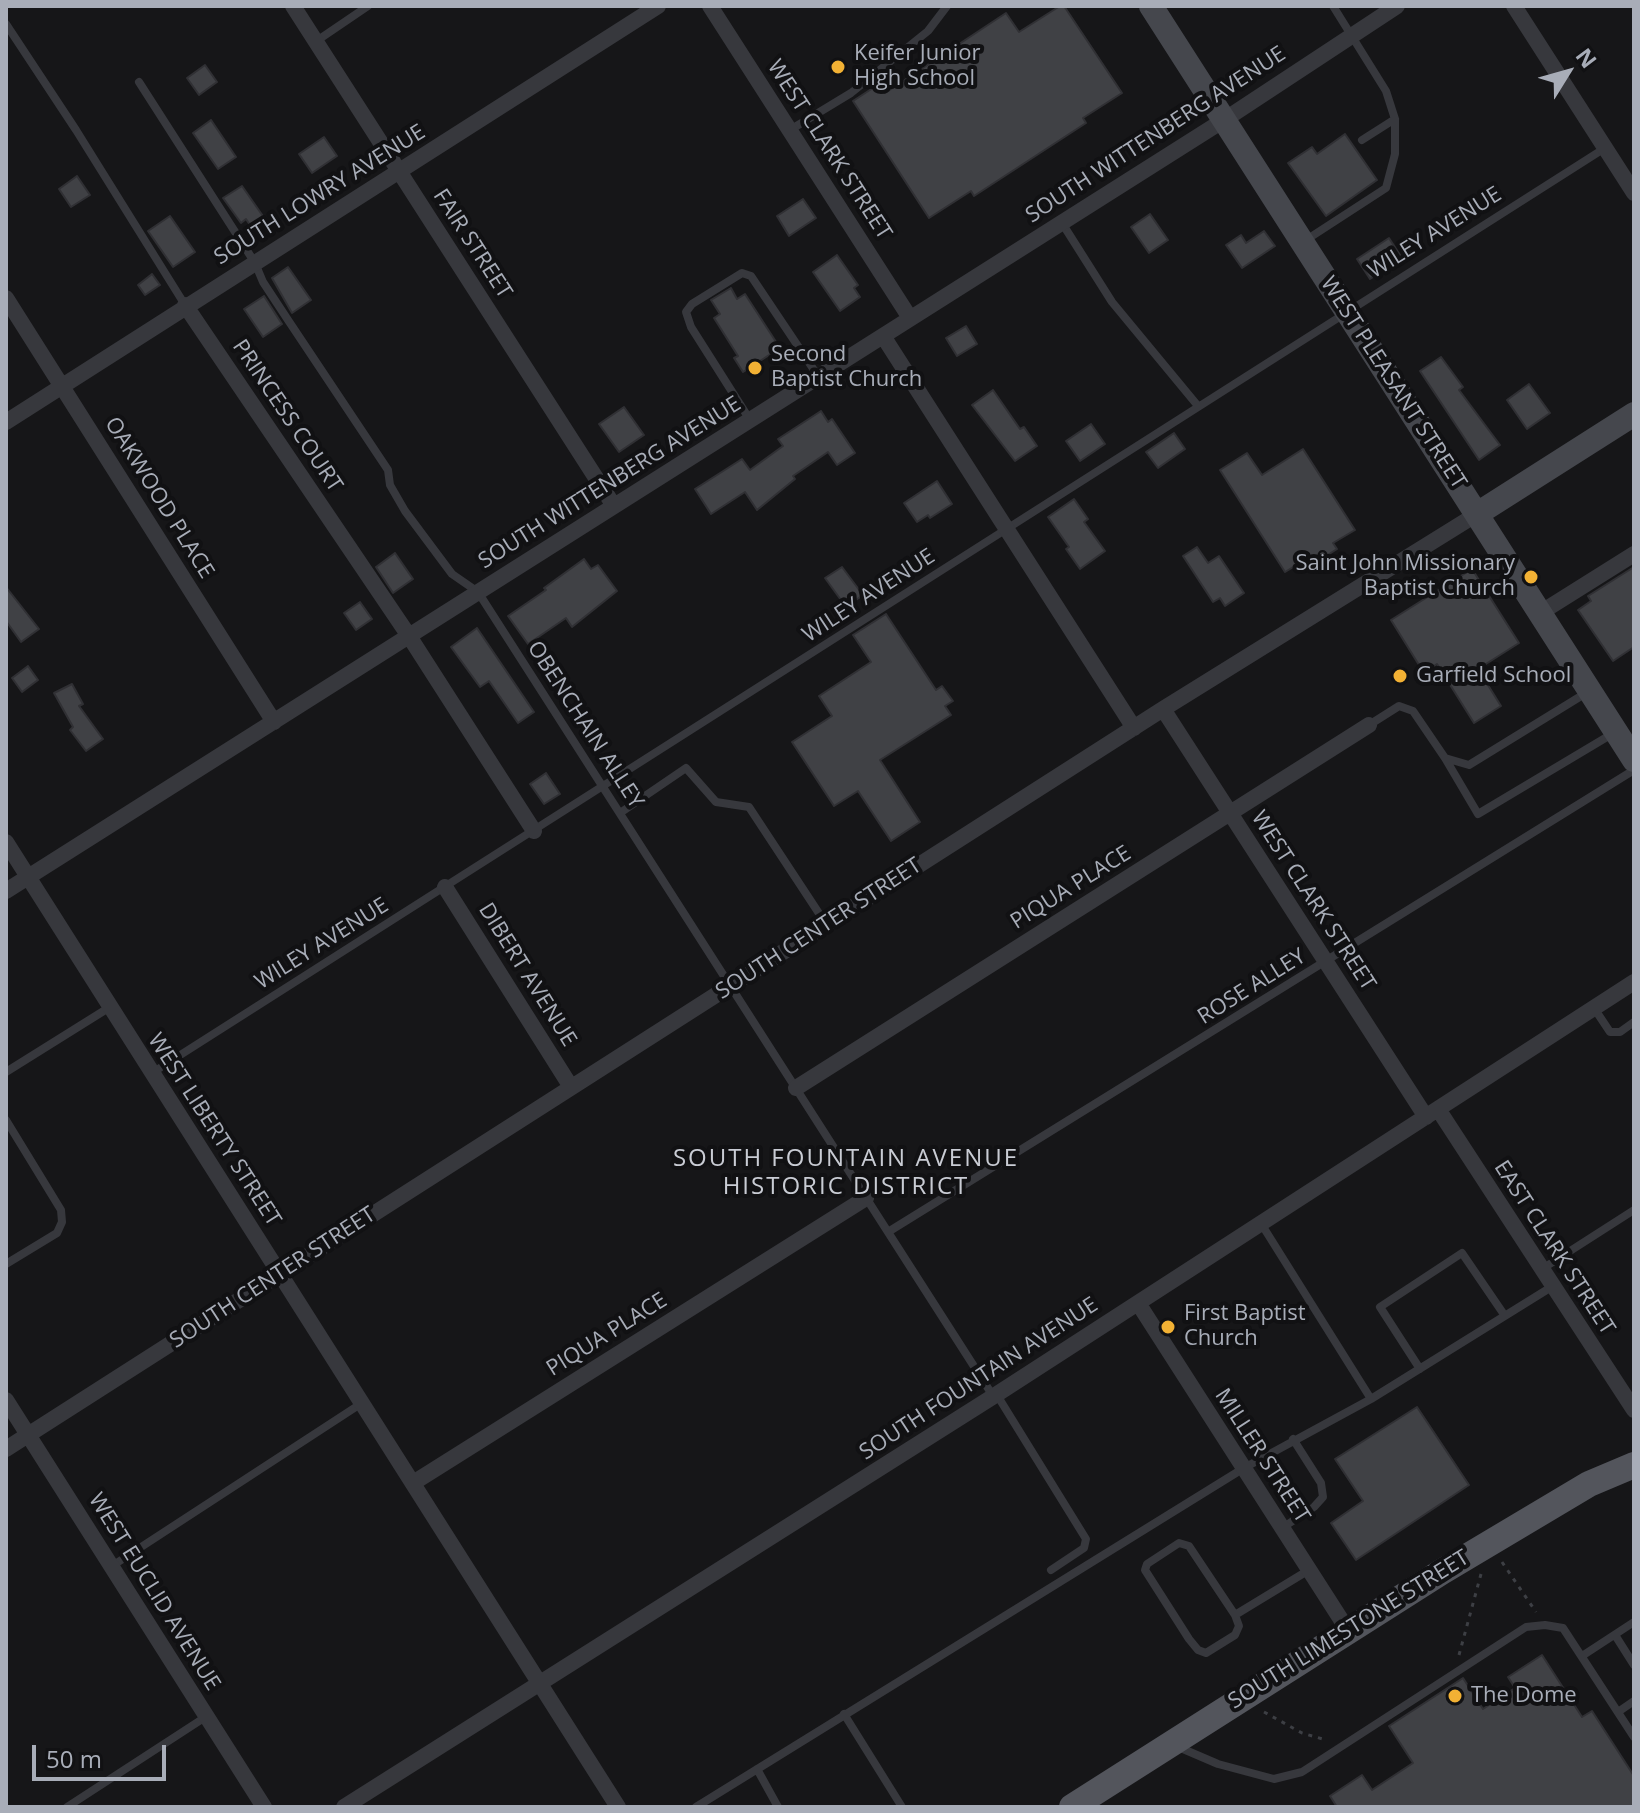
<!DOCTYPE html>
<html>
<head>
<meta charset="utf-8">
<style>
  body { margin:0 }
  #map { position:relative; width:1640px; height:1813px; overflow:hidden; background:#161618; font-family:"Open Sans",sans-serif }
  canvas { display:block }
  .frame { position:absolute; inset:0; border:8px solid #a8adb8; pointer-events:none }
  .north { position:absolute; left:1528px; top:32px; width:80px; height:80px; -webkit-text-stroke:6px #111113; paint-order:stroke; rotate:53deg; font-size:22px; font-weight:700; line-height:32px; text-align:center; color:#a8adb8 }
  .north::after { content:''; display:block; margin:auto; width:28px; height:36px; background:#a8adb8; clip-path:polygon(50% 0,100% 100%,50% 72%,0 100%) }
  .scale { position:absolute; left:32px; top:1745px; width:134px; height:36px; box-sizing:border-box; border:4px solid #a8adb8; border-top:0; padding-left:10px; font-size:24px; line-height:28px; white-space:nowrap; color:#a8adb8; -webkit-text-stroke:6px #111113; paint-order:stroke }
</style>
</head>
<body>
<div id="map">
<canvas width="1640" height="1813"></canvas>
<div class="frame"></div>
<div class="north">N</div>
<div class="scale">50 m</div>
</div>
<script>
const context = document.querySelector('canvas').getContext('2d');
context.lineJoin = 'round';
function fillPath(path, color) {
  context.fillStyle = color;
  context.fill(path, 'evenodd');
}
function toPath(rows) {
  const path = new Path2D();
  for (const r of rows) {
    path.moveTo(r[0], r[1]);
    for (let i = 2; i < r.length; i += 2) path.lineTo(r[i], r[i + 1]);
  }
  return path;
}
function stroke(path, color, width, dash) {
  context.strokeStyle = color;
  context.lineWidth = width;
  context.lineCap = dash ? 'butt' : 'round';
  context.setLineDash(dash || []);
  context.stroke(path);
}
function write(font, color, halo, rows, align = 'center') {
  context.font = font + ' "Open Sans",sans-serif';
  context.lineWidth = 8;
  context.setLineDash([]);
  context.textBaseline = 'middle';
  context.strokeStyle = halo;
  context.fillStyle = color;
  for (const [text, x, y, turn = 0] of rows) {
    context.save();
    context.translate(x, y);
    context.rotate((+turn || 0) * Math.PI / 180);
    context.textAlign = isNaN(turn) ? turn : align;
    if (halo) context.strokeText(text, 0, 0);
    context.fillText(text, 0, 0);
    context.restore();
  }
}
const building = toPath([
  [1060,6,1064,6,1122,93,1083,118,1086,123,974,196,971,191,929,218,853,101,879,84,885,93,1006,13,1019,32,1060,6],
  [205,65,217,82,199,95,187,78,205,65],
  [211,120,236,157,218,169,193,133,211,120],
  [1345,134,1377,180,1326,216,1288,163,1312,147,1317,154,1345,134],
  [324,137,337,156,312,173,299,154,324,137],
  [77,176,90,195,71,207,59,189,77,176],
  [242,186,265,219,252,228,246,219,241,223,223,198,242,186],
  [803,199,816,218,789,236,777,216,803,199],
  [1150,214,1168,240,1149,253,1131,227,1150,214],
  [170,216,195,252,173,267,148,231,170,216],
  [1264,231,1275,246,1242,268,1226,245,1241,235,1246,243,1264,231],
  [1389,238,1402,258,1370,279,1357,259,1389,238],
  [837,255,858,285,854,288,860,297,840,311,813,272,837,255],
  [288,267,311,300,292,313,272,278,288,267],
  [152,274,160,285,145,295,138,285,152,274],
  [731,288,737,299,745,294,780,348,743,372,734,358,738,356,714,318,720,314,711,300,731,288],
  [264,296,282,324,263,337,244,309,264,296],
  [966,326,977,344,957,356,946,338,966,326],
  [1441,357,1463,387,1459,390,1500,445,1479,460,1420,371,1441,357],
  [1529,384,1550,413,1527,429,1507,400,1529,384],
  [993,390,1020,429,1024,427,1037,446,1015,461,972,405,993,390],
  [624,407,644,435,619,452,599,424,624,407],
  [821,411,828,422,832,419,855,453,837,465,828,452,793,476,795,479,757,510,745,492,711,514,695,489,742,459,750,470,783,446,778,439,821,411],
  [1091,424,1105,444,1080,461,1066,441,1091,424],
  [1174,433,1185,449,1158,468,1146,452,1174,433],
  [1303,449,1355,530,1333,543,1337,549,1309,567,1305,560,1285,572,1220,470,1247,453,1262,475,1303,449],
  [937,481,952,504,930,518,928,515,917,522,904,503,937,481],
  [1074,499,1088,519,1084,522,1105,551,1080,569,1066,549,1069,547,1048,517,1074,499],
  [1197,547,1208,563,1219,556,1244,593,1225,606,1220,598,1213,602,1183,556,1197,547],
  [395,553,413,579,393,593,376,567,395,553],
  [584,559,591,569,598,565,617,591,572,627,566,618,528,644,508,616,546,590,544,588,584,559],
  [842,567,863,595,846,607,825,578,842,567],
  [1634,567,1634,647,1613,661,1578,610,1591,601,1588,596,1634,567],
  [1472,569,1519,643,1478,669,1501,706,1474,723,1437,664,1424,673,1391,620,1472,569],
  [6,587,39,629,21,642,6,621,6,587],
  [360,602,372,619,356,630,344,613,360,602],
  [886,614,936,690,942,686,953,701,945,706,951,715,880,760,920,822,891,841,858,791,834,806,792,742,832,716,819,696,871,662,853,635,886,614],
  [477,628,534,712,518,723,489,681,480,687,451,647,477,628],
  [28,666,38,680,22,692,12,678,28,666],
  [72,684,83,704,79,706,103,739,86,751,70,730,73,727,54,693,72,684],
  [546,773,560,794,544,804,530,784,546,773],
  [1417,1407,1469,1485,1356,1560,1331,1523,1363,1501,1335,1459,1417,1407],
  [1542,1655,1582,1717,1592,1711,1634,1776,1634,1807,1337,1807,1330,1796,1362,1775,1372,1790,1413,1763,1389,1726,1463,1678,1483,1709,1515,1688,1508,1677,1542,1655]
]);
fillPath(building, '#404145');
stroke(building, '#303034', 2);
stroke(toPath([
  [1502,1562,1536,1612],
  [1459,1655,1481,1574],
  [1264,1712,1302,1733,1326,1740]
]), '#3d3f44', 3, [4, 6]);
stroke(toPath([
  [6,24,76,130,185,305],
  [315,42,368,6],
  [139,82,255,263,263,282,288,320,388,470,390,485,405,511,452,574,478,592,993,1396],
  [790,130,851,93,928,31,947,6],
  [1362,140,1395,119],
  [1062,223,1112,302,1198,406],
  [1306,240,1386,188,1395,154,1395,119,1386,91,1333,6],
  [750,420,691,327,686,312,692,304,742,273,751,276,818,376],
  [1369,725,1399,706,1413,711,1445,758,1469,765,1586,693],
  [1445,758,1478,814,1612,734],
  [620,813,686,768,716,802,749,807,826,924],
  [1594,1008,1610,1032,1620,1032,1634,1022],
  [6,1072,110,1007],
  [152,1073,1605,148],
  [6,1120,61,1210,62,1222,57,1233,6,1264],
  [1262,1225,1371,1399],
  [888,1232,1634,770],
  [1542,1269,1634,1210],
  [1420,1369,1380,1307,1462,1253,1505,1316],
  [997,1395,1086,1539,1084,1548,1051,1570],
  [1282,1528,1314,1507,1323,1497,1321,1483,1293,1439],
  [112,1566,362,1403],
  [1235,1615,1189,1546,1179,1543,1147,1564,1145,1570,1189,1639,1198,1650,1206,1653,1235,1635,1239,1626,1235,1615,1309,1570],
  [1615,1635,1634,1665],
  [1582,1656,1634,1622],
  [1618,1712,1634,1701],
  [844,1714,902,1807],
  [1176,1746,1218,1764,1274,1779,1302,1772,1526,1627,1545,1625,1563,1628,1634,1737],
  [757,1769,778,1807],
  [67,1807,207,1716],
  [696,1807,1244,1468,1371,1399,1553,1286]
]), '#37383d', 8);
stroke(toPath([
  [293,6,614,506],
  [710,6,910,318],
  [1514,6,1634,193],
  [6,298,274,722],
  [185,305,409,636,534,831],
  [883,336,1134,728],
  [6,422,658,6],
  [1540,613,1634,554],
  [1163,709,1426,1117],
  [6,842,618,1807],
  [445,887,571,1087],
  [6,891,1224,120,1397,6],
  [796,1088,1369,725],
  [1438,1109,1634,1410],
  [1138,1303,1349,1632],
  [6,1400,264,1807],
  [6,1449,1163,709,1477,514],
  [413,1483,866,1198],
  [344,1807,994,1396,1634,982]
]), '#37383d', 16);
stroke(toPath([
  [1151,6,1634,760],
  [1477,514,1634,414]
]), '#45474d', 24);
stroke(toPath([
  [1072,1807,1443,1571,1589,1484,1634,1465]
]), '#53555c', 26);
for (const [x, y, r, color] of [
  [838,67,8,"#f2b134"],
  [755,368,8,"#f2b134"],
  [1531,577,8,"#f2b134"],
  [1400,676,8,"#f2b134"],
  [1168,1327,8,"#f2b134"],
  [1455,1696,8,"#f2b134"]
]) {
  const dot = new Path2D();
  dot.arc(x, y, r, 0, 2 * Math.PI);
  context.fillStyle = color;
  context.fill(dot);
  stroke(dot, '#111113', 3);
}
write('22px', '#a8adb8', '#111113', [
  ["Keifer Junior",854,54],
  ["High School",854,79],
  ["Second",771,355],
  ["Baptist Church",771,380],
  ["Saint John Missionary",1515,564,"right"],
  ["Baptist Church",1515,589,"right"],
  ["Garfield School",1416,676],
  ["First Baptist",1184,1314],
  ["Church",1184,1339],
  ["The Dome",1471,1696]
], 'left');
write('22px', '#a8adb8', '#111113', [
  ["SOUTH WITTENBERG AVENUE",1156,135,-33],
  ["WEST CLARK STREET",829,150,57],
  ["SOUTH LOWRY AVENUE",320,195,-32],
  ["WILEY AVENUE",1435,233,-32],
  ["FAIR STREET",472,244,57],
  ["WEST PLEASANT STREET",1393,383,57],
  ["PRINCESS COURT",287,416,56],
  ["SOUTH WITTENBERG AVENUE",610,483,-32],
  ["OAKWOOD PLACE",159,498,58],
  ["WILEY AVENUE",869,596,-33],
  ["OBENCHAIN ALLEY",585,725,57],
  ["PIQUA PLACE",1071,888,-32],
  ["WEST CLARK STREET",1313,901,57],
  ["SOUTH CENTER STREET",819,929,-33],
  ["WILEY AVENUE",322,944,-32],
  ["DIBERT AVENUE",527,975,58],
  ["ROSE ALLEY",1252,987,-32],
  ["WEST LIBERTY STREET",214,1130,57],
  ["EAST CLARK STREET",1554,1248,57],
  ["SOUTH CENTER STREET",273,1278,-33],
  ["PIQUA PLACE",607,1335,-32],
  ["SOUTH FOUNTAIN AVENUE",979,1379,-33],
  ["MILLER STREET",1262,1456,57],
  ["WEST EUCLID AVENUE",154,1592,58],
  ["SOUTH LIMESTONE STREET",1349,1630,-32]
]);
context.letterSpacing = '2px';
write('24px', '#c9ccd4', '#111113', [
  ["SOUTH FOUNTAIN AVENUE",846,1159],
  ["HISTORIC DISTRICT",846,1187]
]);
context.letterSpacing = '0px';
</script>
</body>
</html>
